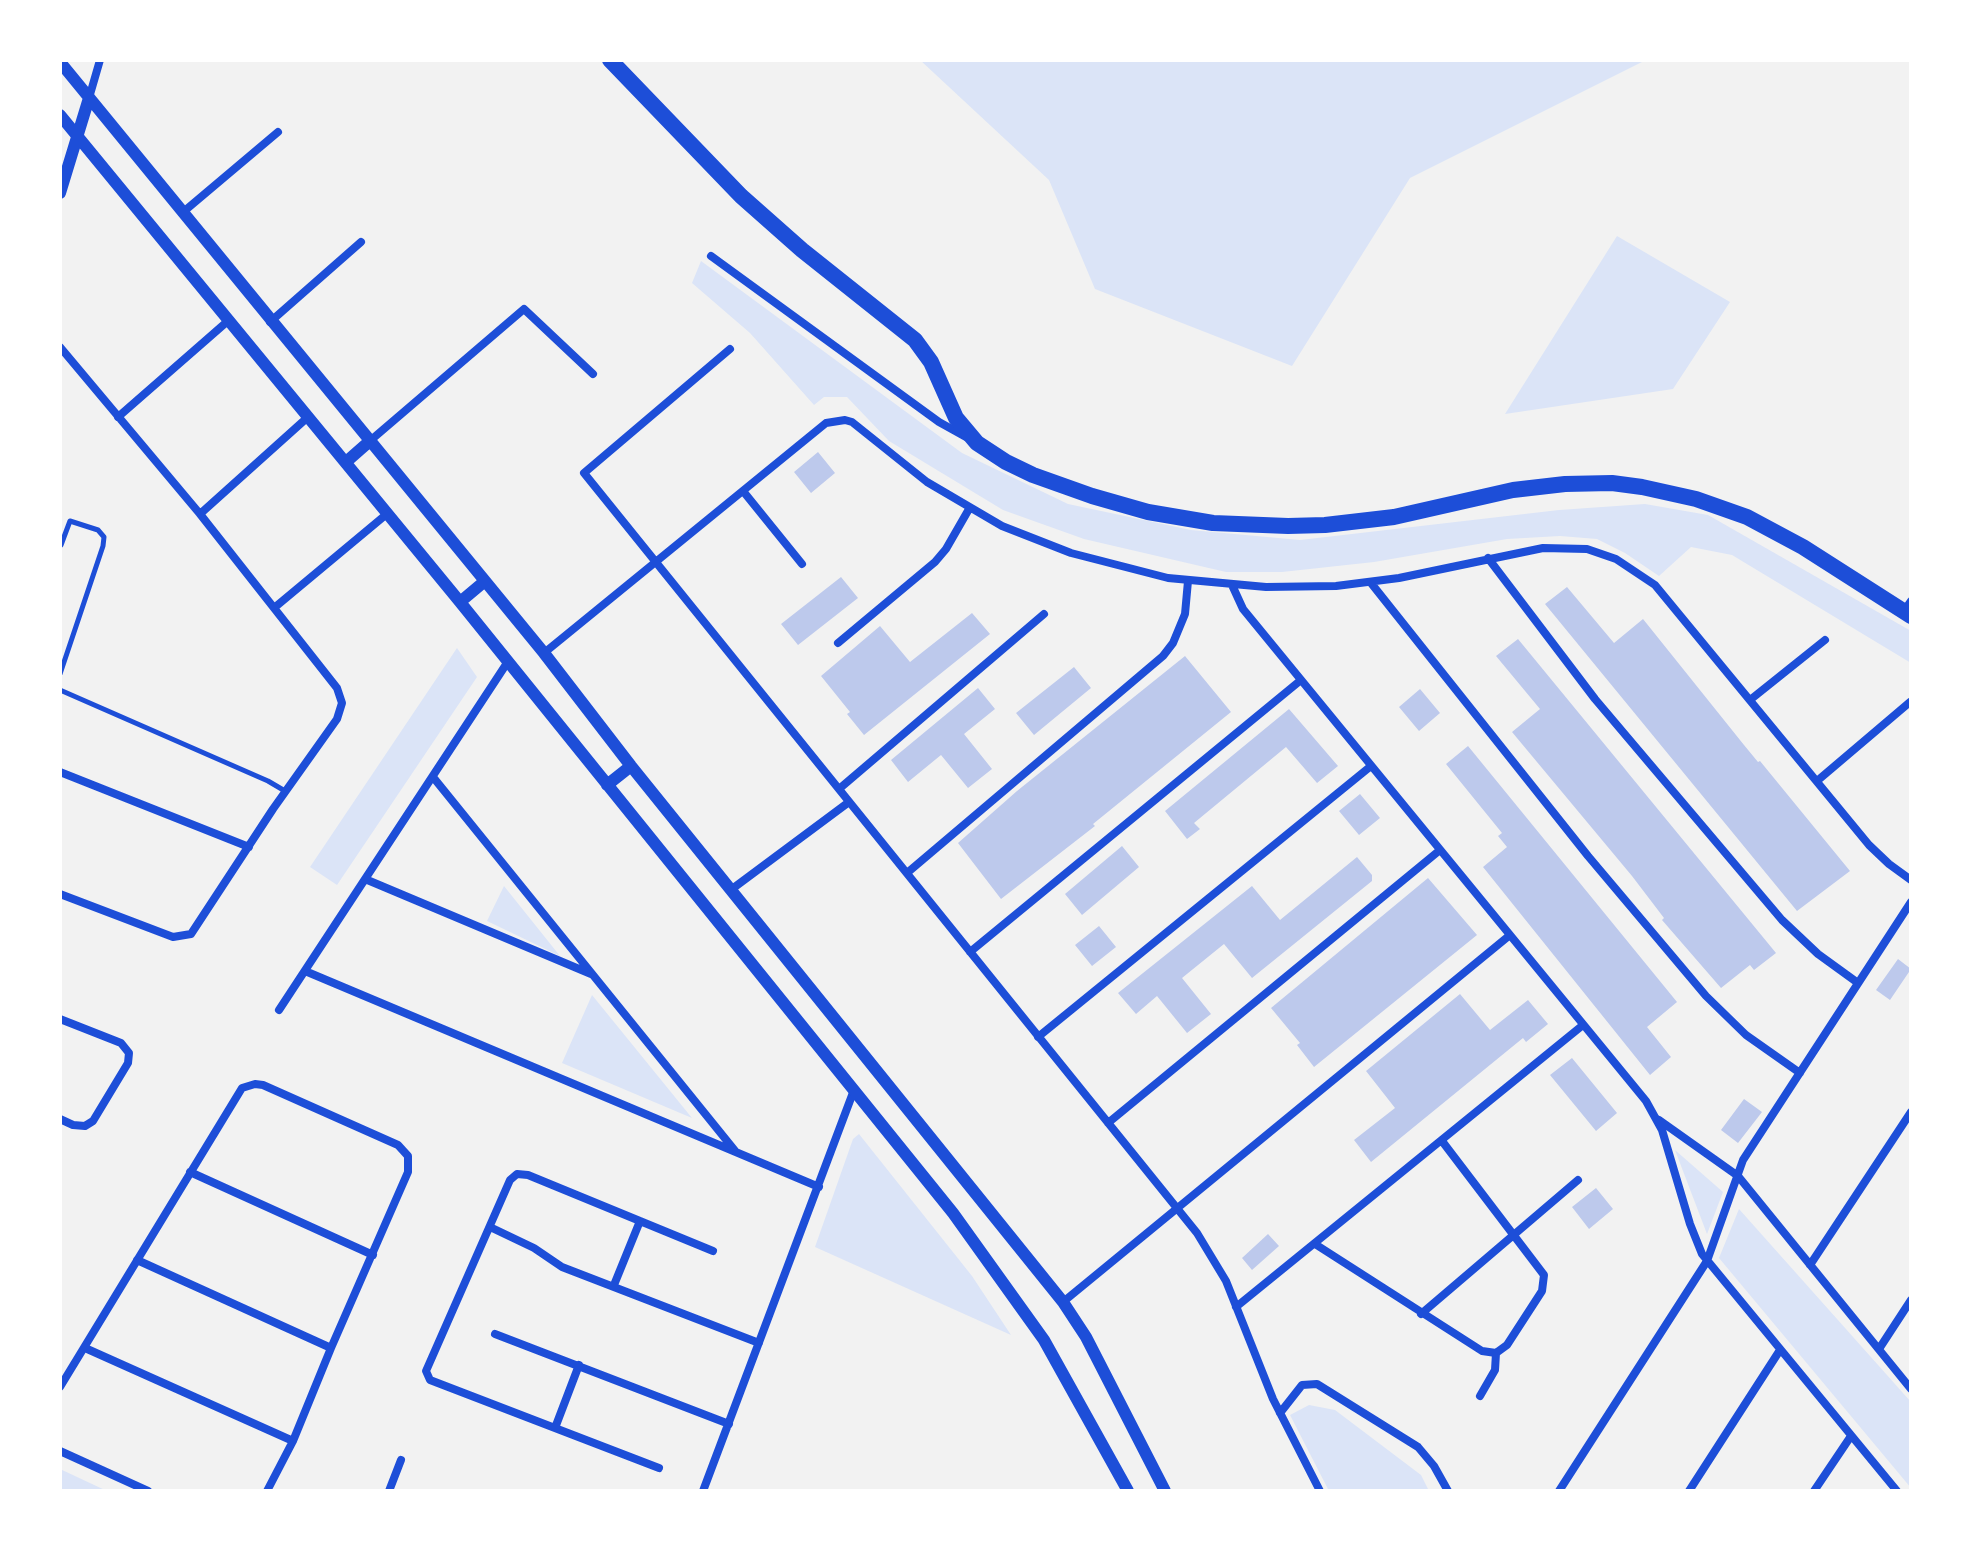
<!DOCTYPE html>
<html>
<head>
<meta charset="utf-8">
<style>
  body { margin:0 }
  #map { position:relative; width:1971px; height:1551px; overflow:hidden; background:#f2f2f2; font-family:Signika,sans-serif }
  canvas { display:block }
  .frame { position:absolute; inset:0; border:62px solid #fff; pointer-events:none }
</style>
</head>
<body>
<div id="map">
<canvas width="1971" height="1551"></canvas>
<div class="frame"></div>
</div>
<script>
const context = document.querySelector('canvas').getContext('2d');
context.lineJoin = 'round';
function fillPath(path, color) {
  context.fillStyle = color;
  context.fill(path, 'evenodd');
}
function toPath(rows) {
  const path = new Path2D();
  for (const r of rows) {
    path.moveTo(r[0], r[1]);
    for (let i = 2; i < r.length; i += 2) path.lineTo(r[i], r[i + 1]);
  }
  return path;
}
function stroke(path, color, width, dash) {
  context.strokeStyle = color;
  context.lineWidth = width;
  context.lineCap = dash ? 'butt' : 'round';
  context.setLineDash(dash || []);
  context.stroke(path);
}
fillPath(toPath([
  [920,60,1646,60,1410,178,1292,366,1095,289,1049,180],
  [1617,236,1730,302,1673,389,1505,414],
  [701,261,962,453,1068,504,1191,530,1300,540,1559,510,1645,504,1708,515,1911,631,1911,663,1732,555,1691,547,1659,576,1625,553,1597,539,1560,536,1507,539,1374,562,1282,572,1226,572,1084,539,1003,510,889,441,847,397,824,397,814,405,750,333,692,283],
  [457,648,477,677,337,885,310,867],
  [504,886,560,956,487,921],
  [592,995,692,1118,562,1063],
  [859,1134,972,1276,1011,1335,815,1247,853,1139],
  [1675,1150,1723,1192,1707,1234],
  [1739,1209,1911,1402,1911,1488,1719,1258],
  [1309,1405,1335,1410,1421,1475,1429,1491,1329,1491,1290,1415],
  [60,1469,107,1491,60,1491]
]), '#dbe4f7');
fillPath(toPath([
  [818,452,835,473,811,493,794,472],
  [841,577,858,598,798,645,781,624],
  [1567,587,1614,643,1643,619,1744,745,1758,762,1760,761,1850,871,1797,911,1545,604],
  [972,613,990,634,864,735,847,714,850,712,821,676,880,626,910,662],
  [1518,639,1776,953,1754,970,1750,965,1721,988,1662,920,1664,918,1632,876,1512,732,1540,709,1496,656],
  [1185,656,1231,712,1093,824,1095,826,1001,899,958,843,1017,791],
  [1074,667,1091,688,1034,735,1016,713],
  [978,688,995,709,964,734,992,769,968,788,941,755,908,782,891,760],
  [1420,689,1440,713,1419,731,1399,707],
  [1289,709,1338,766,1317,783,1286,747,1194,823,1200,829,1187,839,1165,811],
  [1468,746,1677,1002,1647,1027,1671,1057,1650,1075,1483,867,1507,847,1498,836,1502,833,1446,764],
  [1360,794,1380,818,1359,835,1339,811],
  [1122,846,1139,867,1082,915,1065,894],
  [1357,857,1372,875,1372,881,1252,978,1224,944,1182,978,1211,1014,1187,1033,1157,996,1136,1014,1118,993,1252,886,1280,920],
  [1428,878,1477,935,1314,1067,1297,1045,1300,1043,1271,1008],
  [1099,926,1116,947,1092,966,1075,945],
  [1898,959,1911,969,1890,1000,1876,990],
  [1460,994,1490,1030,1528,1000,1548,1024,1526,1042,1523,1038,1371,1162,1354,1140,1395,1108,1366,1071],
  [1572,1058,1617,1113,1596,1131,1550,1075],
  [1744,1099,1762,1112,1738,1143,1721,1130],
  [1596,1188,1613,1209,1589,1229,1572,1207],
  [1268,1234,1279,1246,1252,1270,1242,1258]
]), '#bdc9ec');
stroke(toPath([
  [60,674,103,546,104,537,98,530,70,521,61,545],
  [60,690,268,781,285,791]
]), '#1d4ed8', 5);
stroke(toPath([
  [89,98,100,60],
  [182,213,278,132],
  [711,256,939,422,966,437],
  [270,322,361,242],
  [60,347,200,514,337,688,342,703,337,719,273,809,191,934,173,937,60,894],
  [730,349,584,473,1197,1233,1226,1281,1273,1399,1320,1491],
  [118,417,229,320],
  [371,440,524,309,593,374],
  [743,491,802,564],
  [200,514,308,417],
  [1488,558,1595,699,1782,920,1818,954,1858,983],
  [1371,583,1588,856,1706,996,1746,1035,1800,1073],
  [1232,585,1243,609,1646,1101,1662,1130,1690,1224,1702,1254,1897,1491],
  [274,608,388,513],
  [1904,611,1911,601],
  [838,643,935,562,946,549,969,509],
  [544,653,826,423,845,420,852,422,927,482,1002,526,1071,553,1168,578,1266,587,1336,586,1399,578,1543,548,1587,549,1616,559,1655,585,1869,845,1889,864,1911,880],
  [1750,700,1825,640],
  [60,772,249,847],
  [433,777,736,1152],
  [1817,781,1910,702],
  [839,789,1044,614],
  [907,873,1163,656,1173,643,1185,614,1188,581],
  [365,879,591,974],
  [732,889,849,802],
  [970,952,1301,680],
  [305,971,819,1187],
  [279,1010,507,663],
  [60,1019,121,1043,129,1053,128,1063,93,1121,85,1126,73,1125,60,1119],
  [1038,1037,1371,766],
  [1659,1120,1738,1176,1911,1389],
  [1108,1123,1440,850],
  [1442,1141,1544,1275,1542,1291,1507,1345,1496,1353],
  [190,1172,373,1255],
  [490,1227,534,1248,562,1267,759,1343],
  [1315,1244,1482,1351,1496,1353],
  [137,1260,331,1348],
  [1810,1265,1911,1112],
  [614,1285,640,1221],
  [1063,1302,1510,935],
  [1236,1307,1583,1025],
  [1421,1314,1578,1180],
  [495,1334,729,1424],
  [85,1348,293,1441],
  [1879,1349,1911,1300],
  [60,1387,242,1088,255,1084,263,1085,398,1145,408,1156,408,1172,331,1348,293,1441,267,1491],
  [1480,1396,1495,1370,1496,1353],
  [1280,1413,1302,1385,1317,1384,1418,1447,1434,1466,1448,1491],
  [555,1428,579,1365],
  [60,1451,148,1491],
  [659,1468,430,1380,426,1371,510,1180,517,1174,528,1175,713,1251],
  [389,1491,401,1460],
  [703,1491,854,1090],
  [1559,1491,1707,1261,1743,1160,1911,902],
  [1689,1491,1780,1350],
  [1814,1491,1851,1436]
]), '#1d4ed8', 8);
stroke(toPath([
  [60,62,544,653,631,766,1063,1302,1086,1337,1165,1491],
  [60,115,460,602,953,1213,1044,1340,1128,1491],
  [60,193,89,98],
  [346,462,371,440],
  [460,602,485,581],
  [607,785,631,766]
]), '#1d4ed8', 12);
stroke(toPath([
  [610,60,741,196,802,250,915,340,931,362,956,418,977,443,1006,462,1033,475,1092,496,1148,512,1213,523,1288,526,1325,525,1394,517,1513,490,1565,484,1612,483,1642,487,1696,499,1747,517,1803,547,1911,616]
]), '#1d4ed8', 16);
</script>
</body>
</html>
